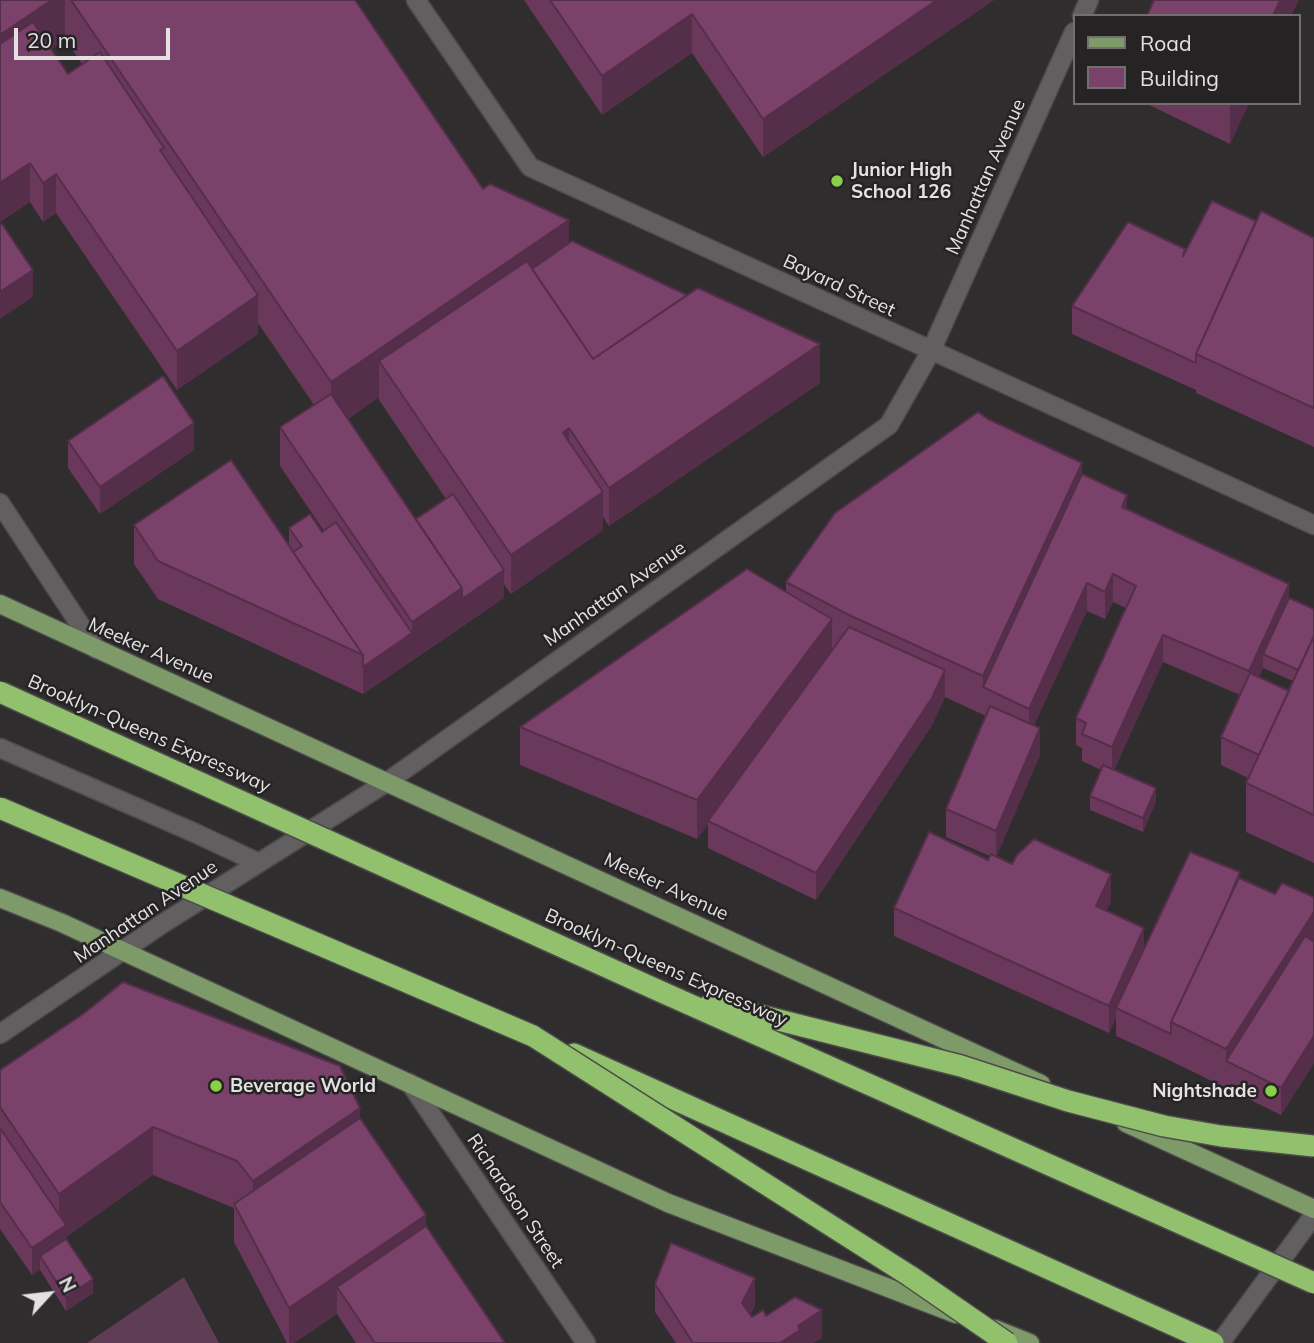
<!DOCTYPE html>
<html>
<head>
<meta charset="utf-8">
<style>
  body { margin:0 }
  #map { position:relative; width:1314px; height:1343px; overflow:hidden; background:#302d2f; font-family:Mulish,sans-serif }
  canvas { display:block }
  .legend { position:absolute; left:1073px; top:14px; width:228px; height:91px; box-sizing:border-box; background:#262325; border:2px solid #726f71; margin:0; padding:9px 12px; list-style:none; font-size:21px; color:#e3e1e2 }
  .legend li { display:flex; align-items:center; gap:14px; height:35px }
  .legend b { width:35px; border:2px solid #726f71 }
  .north { position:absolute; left:14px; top:1259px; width:70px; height:70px; -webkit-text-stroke:5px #262325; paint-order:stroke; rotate:63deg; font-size:19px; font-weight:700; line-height:28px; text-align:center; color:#e3e1e2 }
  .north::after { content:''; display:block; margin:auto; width:24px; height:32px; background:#e3e1e2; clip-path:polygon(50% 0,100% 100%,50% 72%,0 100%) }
  .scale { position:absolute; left:14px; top:28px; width:156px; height:32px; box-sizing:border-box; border:4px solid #e3e1e2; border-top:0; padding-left:9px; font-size:21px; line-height:24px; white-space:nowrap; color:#e3e1e2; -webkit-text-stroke:5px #262325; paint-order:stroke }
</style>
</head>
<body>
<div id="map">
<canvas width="1314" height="1343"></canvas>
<ul class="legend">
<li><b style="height:9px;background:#7e9a68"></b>Road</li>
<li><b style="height:19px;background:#7a416a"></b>Building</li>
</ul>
<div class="north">N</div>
<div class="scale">20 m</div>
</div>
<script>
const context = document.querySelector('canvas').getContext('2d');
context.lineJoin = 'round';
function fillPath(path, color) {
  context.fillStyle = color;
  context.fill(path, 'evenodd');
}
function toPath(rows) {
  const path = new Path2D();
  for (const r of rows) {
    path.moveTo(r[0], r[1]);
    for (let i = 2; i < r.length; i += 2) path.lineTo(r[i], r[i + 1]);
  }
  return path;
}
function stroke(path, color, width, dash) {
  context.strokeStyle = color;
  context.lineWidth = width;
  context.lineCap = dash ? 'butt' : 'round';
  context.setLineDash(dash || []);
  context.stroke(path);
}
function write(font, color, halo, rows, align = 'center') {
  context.font = font + ' Mulish,sans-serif';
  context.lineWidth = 5;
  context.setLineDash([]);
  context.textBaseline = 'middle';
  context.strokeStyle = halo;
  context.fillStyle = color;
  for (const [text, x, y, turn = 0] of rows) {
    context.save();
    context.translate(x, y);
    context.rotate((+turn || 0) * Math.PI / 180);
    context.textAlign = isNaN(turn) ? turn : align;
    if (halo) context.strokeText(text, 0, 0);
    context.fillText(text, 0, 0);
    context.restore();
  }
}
fillPath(toPath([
  [184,1277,219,1343,87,1343]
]), '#5f3d55');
const minor = toPath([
  [416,0,530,167,1314,525],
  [1082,16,1089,0],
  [0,503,96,649],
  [0,748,195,833,259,863],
  [0,1034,162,924,387,782,889,425,931,351,1074,32],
  [410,1083,586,1343],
  [1220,1343,1314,1215]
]);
const major = toPath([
  [0,604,1041,1084],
  [0,898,62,923,668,1203,956,1314],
  [1126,1123,1314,1209],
  [995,1329,1030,1343]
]);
const highway = toPath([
  [574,1054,1213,1343]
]);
stroke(minor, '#4d4a4c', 21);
stroke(major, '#4d4a4c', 21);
stroke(highway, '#4d4a4c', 24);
stroke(minor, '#625f61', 18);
stroke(major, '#7e9a68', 18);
stroke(highway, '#91c16c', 21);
const highwayBridge = toPath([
  [0,692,655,989,1314,1283],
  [0,808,533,1036,910,1276,1007,1343],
  [711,1003,961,1066,1068,1101,1164,1126,1221,1136,1314,1146]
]);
stroke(highwayBridge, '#4d4a4c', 24, []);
stroke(highwayBridge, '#91c16c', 21);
fillPath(toPath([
  [0,0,355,0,483,189,569,244,820,383,609,526,603,517,603,530,511,594,504,584,504,598,363,694,158,599,134,564,134,525,289,547,289,528,322,532,324,531,280,466,280,427,314,405,258,323,258,334,177,390,56,213,43,222,30,202,0,222],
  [65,39,82,64,68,74,51,49],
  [379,397,379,400,446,499,416,519,348,419],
  [524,0,994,0,763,157,692,53,602,115],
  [1145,103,1249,103,1230,144],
  [1256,221,1314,238,1314,447,1196,393,1196,390,1072,334,1072,306],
  [988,419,1082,474,1127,510,1289,598,1314,609,1314,863,1246,832,1246,783,1248,778,1221,765,1221,737,1240,695,1163,662,1114,770,1156,802,1143,832,1090,810,1090,796,1101,770,1082,761,1082,748,1076,745,1076,718,1126,608,1113,602,1105,619,1087,611,1034,725,1040,755,996,856,1012,864,1111,901,1106,911,1144,949,1240,878,1275,894,1314,897,1314,1063,1281,1115,1171,1061,1116,1036,1116,1018,1109,1033,894,936,894,908,988,860,990,856,946,837,946,809,986,716,945,697,932,725,816,900,708,848,708,824,697,839,520,765,520,727,786,592,786,582],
  [1263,668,1293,681,1289,691,1259,677],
  [68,441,194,450,100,514,68,468],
  [83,1014,360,1118,426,1226,505,1343,356,1343,337,1314,294,1343,287,1343,234,1242,234,1208,153,1175,66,1237,93,1293,66,1311,40,1270,32,1275,0,1229,0,1070],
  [655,1284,755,1305,750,1315,752,1317,766,1316,822,1338,813,1343,676,1343,655,1312]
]), '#69385b');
fillPath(toPath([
  [52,0,65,0,65,39,0,83,0,35],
  [937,0,994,0,763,157,763,119],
  [1280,0,1299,0,1291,16,1273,16],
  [692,14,692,53,602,115,602,76],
  [1231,103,1249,103,1230,144,1230,105],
  [30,163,30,202,0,222,0,183],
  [56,174,56,213,43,222,43,183],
  [569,220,569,268,379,361,379,397,331,430,331,382],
  [33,270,33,297,0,319,0,292],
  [258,295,258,334,177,390,177,351],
  [820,344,820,383,609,526,609,488],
  [194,423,194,450,100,514,100,487],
  [569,428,569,467,563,433],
  [1082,463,1082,501,983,687,983,676],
  [603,492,603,530,511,594,511,555],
  [1127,495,1127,522,1122,507],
  [504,570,504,598,462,626,462,599],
  [1113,574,1113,602,1105,619,1105,592],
  [1087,583,1087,611,1029,736,1029,709],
  [1289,584,1289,612,1263,654,1263,668,1249,699,1249,671],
  [462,588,462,626,412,660,412,622],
  [832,619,832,658,708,821,708,824,697,839,697,800],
  [412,633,412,660,363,694,363,667],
  [1163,635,1163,662,1112,774,1112,747],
  [945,670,945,697,932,725,816,900,816,873],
  [1040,728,1040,755,996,858,996,831],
  [1156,788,1156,802,1143,832,1143,818],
  [1111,874,1111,901,1096,934,1096,906],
  [1314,912,1314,950,1226,1061,1226,1088,1226,1049],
  [1144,928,1144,956,1116,1008,1116,1018,1109,1033,1109,1006],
  [1314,1036,1314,1063,1281,1115,1281,1088],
  [360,1108,360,1157,253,1229,253,1181],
  [153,1127,153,1175,66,1237,66,1253,40,1256,40,1270,32,1275,32,1248,59,1230,59,1194],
  [426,1215,426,1254,337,1287,337,1314,294,1343,289,1343,289,1308],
  [755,1278,755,1305,742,1330,742,1303],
  [93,1279,93,1293,66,1311,66,1297],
  [822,1310,822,1338,813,1343,780,1343,798,1326]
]), '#552e4a');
const building = toPath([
  [0,0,52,0,0,35,0,0],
  [71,0,355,0,483,189,490,184,569,220,331,382,71,0],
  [550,0,937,0,763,119,692,14,602,76,550,0],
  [1154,0,1280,0,1273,16,1147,16,1154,0],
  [33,22,68,74,100,52,164,148,160,150,258,295,177,351,56,174,43,183,30,163,0,183,0,44,33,22],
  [1212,201,1256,221,1196,354,1196,363,1072,306,1128,222,1185,249,1183,256,1212,201],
  [1261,211,1314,238,1314,408,1196,354,1261,211],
  [2,224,33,270,0,292,0,225,2,224],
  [572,241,687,295,593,359,532,269,572,241],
  [527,261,593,359,698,288,820,344,609,488,569,428,563,433,603,492,511,555,379,361,527,261],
  [163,376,194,423,100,487,68,441,163,376],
  [331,394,462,588,412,622,280,427,331,394],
  [978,412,988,419,1082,463,983,676,849,615,786,582,835,513,978,412],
  [231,460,363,655,158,561,134,525,231,460],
  [1082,474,1127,495,1122,507,1289,584,1249,671,1163,635,1112,747,1082,734,1086,723,1076,718,1136,586,1113,574,1105,592,1087,583,1029,709,983,687,1082,474],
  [453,494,504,570,462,599,462,588,416,519,453,494],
  [310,514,322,532,336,522,412,633,363,667,363,655,293,552,302,546,289,528,310,514],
  [747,569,832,619,697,800,520,727,747,569],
  [1289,598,1314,609,1314,636,1298,670,1263,654,1289,598],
  [849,627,945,670,932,698,816,873,708,821,849,627],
  [1314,636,1314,815,1246,783,1314,636],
  [1250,673,1289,691,1259,755,1221,737,1250,673],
  [990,706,1040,728,996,831,946,809,990,706],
  [1103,765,1156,788,1143,818,1090,796,1103,765],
  [929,832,988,860,991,854,1012,864,1017,855,1034,839,1111,874,1096,906,1144,928,1109,1006,894,908,929,832],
  [1190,852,1240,872,1225,908,1171,1022,1171,1034,1116,1008,1190,852],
  [1239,878,1275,894,1282,883,1314,897,1314,912,1226,1049,1171,1022,1239,878],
  [1305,936,1314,942,1314,1036,1281,1088,1226,1061,1305,936],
  [123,982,340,1066,360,1108,253,1181,237,1161,153,1127,59,1194,0,1107,0,1070,83,1014,123,982],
  [360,1118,426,1215,289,1308,234,1204,360,1118],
  [0,1128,66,1225,32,1248,0,1202,0,1128],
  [426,1226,505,1343,375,1343,337,1287,426,1226],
  [66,1239,93,1279,66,1297,40,1256,66,1239],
  [671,1243,755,1278,742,1303,752,1317,763,1310,766,1316,795,1297,822,1310,798,1326,800,1330,780,1343,693,1343,655,1284,671,1243]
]);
fillPath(building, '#7a416a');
stroke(building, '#552e4a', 2);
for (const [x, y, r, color] of [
  [837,181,7,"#89cf48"],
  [216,1086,7,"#89cf48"],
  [1271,1091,7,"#89cf48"]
]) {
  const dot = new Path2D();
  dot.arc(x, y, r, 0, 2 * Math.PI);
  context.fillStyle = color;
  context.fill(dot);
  stroke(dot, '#262325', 2.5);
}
write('bold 19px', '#e3e1e2', '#262325', [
  ["Junior High",851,170],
  ["School 126",851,192],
  ["Beverage World",230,1086],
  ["Nightshade",1257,1091,"right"]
], 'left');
write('19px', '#e3e1e2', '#262325', [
  ["Manhattan Avenue",986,177,-66],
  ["Bayard Street",839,286,25],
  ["Manhattan Avenue",615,594,-35],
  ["Meeker Avenue",151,651,24],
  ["Brooklyn-Queens Expressway",149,734,24],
  ["Meeker Avenue",666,887,25],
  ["Manhattan Avenue",146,912,-34],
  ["Brooklyn-Queens Expressway",666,968,24],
  ["Richardson Street",515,1201,56]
]);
</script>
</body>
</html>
